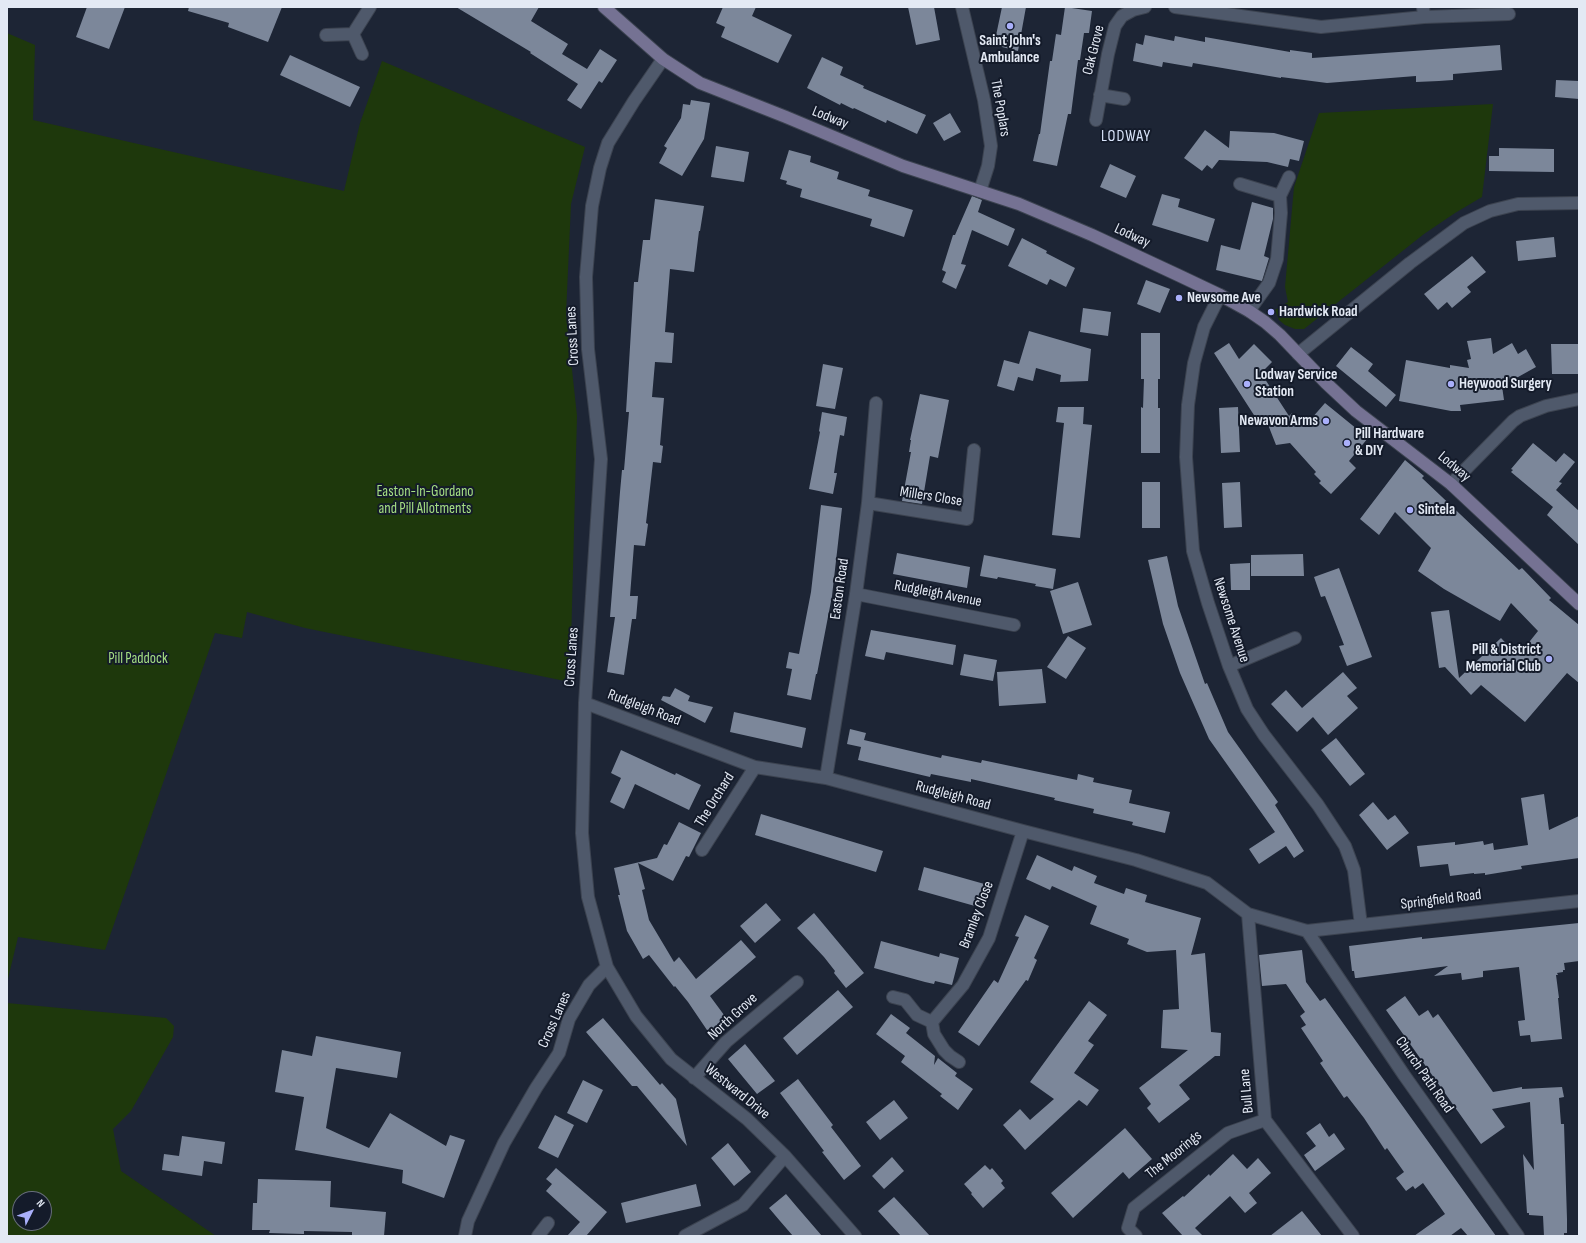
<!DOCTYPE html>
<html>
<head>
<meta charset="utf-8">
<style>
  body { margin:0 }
  #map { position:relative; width:1586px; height:1243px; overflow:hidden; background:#1d2535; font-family:"Sofia Sans Condensed",sans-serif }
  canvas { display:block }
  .frame { position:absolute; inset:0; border:8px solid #e3e9f4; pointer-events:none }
  .north { position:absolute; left:12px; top:1191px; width:40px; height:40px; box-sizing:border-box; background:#141b2a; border:1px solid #676d7b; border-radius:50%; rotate:48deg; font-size:11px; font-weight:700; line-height:16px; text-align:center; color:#e3e9f4 }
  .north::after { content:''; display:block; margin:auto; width:14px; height:18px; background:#aab0fb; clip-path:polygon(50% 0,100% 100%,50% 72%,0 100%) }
</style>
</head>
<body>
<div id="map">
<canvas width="1586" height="1243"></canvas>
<div class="frame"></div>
<div class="north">N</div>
</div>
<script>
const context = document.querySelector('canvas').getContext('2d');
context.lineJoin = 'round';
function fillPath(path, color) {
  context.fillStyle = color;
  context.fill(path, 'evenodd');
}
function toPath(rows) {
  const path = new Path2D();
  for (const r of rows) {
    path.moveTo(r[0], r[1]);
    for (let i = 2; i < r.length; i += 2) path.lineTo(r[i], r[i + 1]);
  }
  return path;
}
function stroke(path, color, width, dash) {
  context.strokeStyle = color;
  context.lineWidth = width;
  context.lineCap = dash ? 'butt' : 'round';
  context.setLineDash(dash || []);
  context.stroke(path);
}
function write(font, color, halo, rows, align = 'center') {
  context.font = font + ' "Sofia Sans Condensed",sans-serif';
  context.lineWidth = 4;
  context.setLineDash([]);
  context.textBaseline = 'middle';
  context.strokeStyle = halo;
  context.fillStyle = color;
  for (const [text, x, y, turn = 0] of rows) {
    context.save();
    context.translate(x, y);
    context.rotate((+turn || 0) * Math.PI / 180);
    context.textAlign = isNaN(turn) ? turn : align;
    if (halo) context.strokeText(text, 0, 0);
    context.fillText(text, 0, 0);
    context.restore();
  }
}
fillPath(toPath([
  [7,33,35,45,33,120,344,191,360,123,382,61,585,147,571,204,566,314,577,416,570,682,305,628,247,612,242,638,215,633,105,950,18,937,7,983],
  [1493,104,1482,197,1455,213,1424,234,1304,329,1295,329,1285,325,1279,320,1275,310,1288,302,1285,287,1294,187,1319,113],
  [7,1003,166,1018,174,1026,173,1037,131,1111,113,1129,121,1171,216,1236,7,1236],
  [20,1199,44,1199,44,1223,20,1223]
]), '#1e380c');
fillPath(toPath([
  [87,7,125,7,109,49,76,37],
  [189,7,282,7,268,42,228,27,229,23,188,11],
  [456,7,539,7,531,21,568,44,562,54,587,69,600,49,617,60,602,83,599,81,581,109,567,100,578,84,530,53,531,52],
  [723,7,756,7,752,16,792,35,778,63,721,37,725,27,716,23],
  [908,7,934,7,940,40,916,45],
  [1002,7,1026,7,1018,51,994,45],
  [1065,7,1092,11,1089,33,1084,33,1080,60,1078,60,1071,114,1068,114,1057,166,1033,161,1039,134,1040,134,1050,61,1052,61,1056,34,1061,35],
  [1145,35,1174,41,1175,36,1205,42,1205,37,1290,52,1290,50,1312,53,1312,58,1500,45,1502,70,1453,74,1453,80,1439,81,1416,82,1416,76,1327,83,1281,77,1281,78,1193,63,1192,67,1163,62,1162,67,1133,61,1136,43,1143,45],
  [290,55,360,87,350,107,280,75],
  [822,57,843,67,840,75,864,86,863,88,926,115,917,134,887,120,886,123,854,108,853,109,841,103,840,105,807,88],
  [1556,80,1579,81,1579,99,1555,97],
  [691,100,710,103,704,139,682,176,659,163,667,148,664,146,681,118,683,104,690,105],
  [950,113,961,132,944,141,933,123],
  [1205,130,1229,148,1230,131,1274,133,1304,141,1299,161,1290,159,1288,167,1267,162,1219,160,1212,169,1207,165,1202,171,1184,158],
  [716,146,749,152,744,182,711,177],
  [1499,148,1554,149,1554,172,1489,171,1489,156,1499,156],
  [789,150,811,156,810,162,839,172,837,179,870,190,868,196,913,210,904,237,870,226,872,219,800,197,802,189,786,184,787,181,780,179],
  [1110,164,1136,176,1126,198,1100,187],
  [1162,194,1180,199,1178,207,1215,219,1208,242,1152,225],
  [972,196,982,200,978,212,1015,229,1008,246,972,230,961,264,966,265,956,289,942,282,946,272,942,270,953,235,955,235],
  [655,199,704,206,700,231,699,231,694,272,670,269,665,332,674,333,672,363,655,362,652,397,664,398,660,445,663,446,661,463,653,462,646,523,648,524,645,546,634,545,630,596,638,596,636,619,632,619,624,675,607,672,615,617,610,617,620,492,622,470,624,470,629,412,626,412,634,282,638,282,643,240,650,240],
  [1252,202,1273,208,1273,219,1264,256,1269,258,1262,281,1216,270,1221,245,1240,250],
  [1554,237,1556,257,1518,261,1516,241],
  [1022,238,1047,251,1046,253,1075,268,1066,287,1050,279,1047,285,1008,266],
  [1472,256,1486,272,1467,287,1471,292,1452,308,1447,302,1438,310,1424,294],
  [1146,280,1170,289,1160,313,1137,304],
  [1083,308,1111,312,1108,336,1080,332],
  [1029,331,1091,349,1088,381,1060,382,1061,375,1036,368,1033,381,1018,377,1014,391,997,386,1004,360,1019,364],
  [1141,333,1160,333,1160,379,1158,379,1158,408,1160,408,1160,453,1141,453,1141,407,1143,408,1144,379,1141,379],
  [1491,338,1493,354,1512,343,1518,354,1526,349,1536,367,1502,386,1504,400,1460,405,1461,411,1451,411,1399,401,1406,360,1450,368,1450,365,1469,368,1467,360,1471,359,1467,341],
  [1229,343,1239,359,1254,344,1272,362,1261,373,1289,416,1292,413,1304,427,1325,403,1368,438,1349,461,1356,468,1331,494,1319,483,1321,481,1314,474,1316,472,1290,443,1276,445,1267,422,1261,426,1214,353],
  [1551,344,1579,344,1579,374,1552,374],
  [1351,347,1373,364,1368,371,1396,395,1386,407,1336,366],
  [823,364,843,368,835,409,816,406],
  [920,394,949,400,938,458,930,456,922,504,902,501,911,452,909,452,911,440,910,440],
  [1058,407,1084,407,1083,424,1092,425,1080,538,1052,535,1064,423,1056,422],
  [1238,407,1240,452,1221,453,1219,408],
  [822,412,847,417,844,436,840,435,837,453,834,473,837,473,833,494,809,489,820,432,819,431],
  [1533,443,1556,462,1564,453,1575,462,1559,482,1562,483,1556,490,1579,511,1579,545,1547,515,1553,507,1511,472,1513,470,1511,469],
  [1405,460,1424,476,1422,478,1519,570,1522,568,1551,598,1549,600,1579,625,1579,683,1567,673,1525,722,1481,685,1471,695,1445,667,1439,668,1431,612,1449,610,1459,678,1501,638,1518,656,1538,631,1511,603,1500,621,1444,589,1418,571,1431,548,1395,512,1379,535,1360,519],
  [1142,482,1160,482,1160,528,1142,528],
  [1240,482,1242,527,1224,528,1222,483],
  [821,505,842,508,832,596,817,674,816,674,811,700,787,695,792,669,786,668,789,652,799,654,811,592],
  [897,553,970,567,967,588,893,574],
  [1303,554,1304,576,1251,576,1251,555],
  [984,555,1056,569,1053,589,1035,586,1036,584,998,577,997,579,980,576],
  [1167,556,1178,606,1205,684,1207,683,1228,732,1278,802,1275,805,1304,851,1294,858,1286,846,1259,864,1249,849,1275,832,1209,739,1180,673,1163,624,1148,560],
  [1250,563,1250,590,1231,590,1230,564],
  [1339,568,1372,657,1347,666,1339,646,1344,645,1325,596,1321,597,1314,577],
  [1078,582,1092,625,1063,634,1050,591],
  [871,630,956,645,953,665,886,652,884,660,865,656],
  [1068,636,1086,648,1066,679,1047,667],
  [964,654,997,660,993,681,960,675],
  [1042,669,1046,703,999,706,997,672],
  [1343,672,1357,688,1347,696,1358,708,1328,735,1313,717,1297,732,1271,704,1286,690,1302,708],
  [675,688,690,696,688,701,713,707,705,723,661,700,663,696,670,697],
  [734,712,806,728,802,748,730,732],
  [850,729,866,733,864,740,919,753,941,758,942,755,981,763,982,760,1077,780,1078,774,1094,778,1093,782,1132,790,1129,803,1170,812,1165,833,1132,825,1133,822,1093,813,1094,809,1054,800,1055,798,971,779,971,782,931,774,930,777,858,760,861,747,847,744],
  [1336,738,1365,774,1350,786,1321,750],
  [621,750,675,775,676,773,701,785,689,810,635,784,624,809,610,802,621,778,611,773],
  [1544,794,1549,830,1579,816,1579,858,1521,866,1522,869,1485,875,1485,873,1474,874,1474,873,1450,876,1448,864,1420,867,1417,846,1455,842,1455,845,1483,841,1484,845,1493,843,1494,850,1528,845,1521,798],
  [1373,802,1388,820,1395,815,1409,833,1387,850,1359,815],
  [761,814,883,851,876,872,755,835],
  [679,822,701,833,689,857,686,856,673,881,638,863,645,889,642,890,649,920,674,962,679,957,696,979,741,940,756,957,710,996,727,1019,709,1033,688,1002,675,986,674,987,649,955,643,959,627,931,618,895,620,895,614,868,657,858,664,844,667,845],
  [1037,855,1072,871,1074,866,1097,876,1094,883,1124,894,1126,888,1147,895,1145,902,1201,918,1191,955,1205,953,1211,1032,1221,1033,1220,1056,1215,1056,1179,1085,1190,1099,1159,1123,1147,1108,1151,1104,1139,1088,1188,1050,1161,1048,1163,1010,1179,1009,1176,950,1147,952,1127,944,1129,939,1090,924,1097,906,1052,886,1050,890,1026,879],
  [924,867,988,885,982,908,918,890],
  [766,903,781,920,755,943,740,926],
  [814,913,864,973,846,988,834,973,835,971,824,957,797,928],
  [1025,915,1049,926,1034,958,1037,960,1028,981,1026,980,979,1046,958,1032,994,980,998,983,1019,937,1015,936],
  [1579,923,1579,961,1564,963,1565,970,1563,970,1563,972,1557,973,1558,975,1556,975,1559,998,1558,998,1562,1039,1531,1042,1530,1035,1520,1036,1518,1021,1525,1020,1519,967,1483,971,1483,977,1462,980,1461,973,1434,976,1448,966,1357,978,1355,978,1354,971,1352,971,1349,946,1398,940,1422,937,1422,939],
  [881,941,939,957,940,953,959,958,952,985,935,981,934,984,925,982,874,968],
  [1302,950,1306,982,1320,1001,1325,998,1496,1236,1468,1236,1461,1228,1450,1236,1414,1236,1445,1214,1423,1183,1415,1189,1413,1186,1406,1191,1396,1178,1404,1172,1387,1148,1385,1150,1364,1118,1347,1096,1344,1098,1320,1063,1323,1061,1301,1028,1306,1025,1300,1016,1305,1012,1286,984,1262,986,1259,955],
  [838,990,853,1007,797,1055,783,1038],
  [1405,996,1419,1016,1428,1010,1433,1018,1438,1014,1493,1092,1522,1087,1522,1089,1562,1087,1564,1097,1559,1098,1561,1124,1564,1124,1567,1219,1567,1233,1564,1233,1564,1236,1544,1236,1543,1216,1529,1215,1529,1213,1527,1213,1523,1154,1534,1170,1530,1102,1492,1109,1505,1127,1481,1144,1386,1010],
  [1089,1001,1107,1015,1088,1041,1094,1045,1074,1073,1099,1090,1087,1106,1079,1100,1025,1150,1003,1125,1020,1109,1030,1120,1054,1099,1030,1082],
  [891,1014,910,1028,906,1033,935,1056,934,1065,938,1058,957,1073,955,1076,973,1089,958,1110,940,1096,942,1094,901,1062,905,1056,876,1034],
  [603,1018,660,1085,662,1083,676,1099,687,1146,637,1086,632,1086,586,1032],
  [316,1036,401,1052,397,1078,336,1068,326,1128,369,1148,390,1113,446,1146,450,1135,465,1140,444,1198,402,1183,403,1170,295,1150,304,1097,275,1092,282,1050,312,1056],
  [745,1044,775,1081,757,1094,728,1059],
  [798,1079,833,1125,831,1127,861,1166,844,1180,822,1152,824,1151,780,1093],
  [583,1080,603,1090,587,1123,567,1113],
  [894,1100,908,1118,880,1140,866,1122],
  [555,1115,574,1125,558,1158,538,1148],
  [1320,1123,1329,1137,1334,1133,1345,1149,1315,1171,1304,1155,1316,1146,1306,1133],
  [1125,1128,1152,1159,1129,1179,1123,1172,1073,1218,1051,1193],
  [182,1136,225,1142,222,1164,204,1161,202,1176,162,1170,164,1154,179,1156],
  [728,1143,751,1172,734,1186,711,1158],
  [1233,1154,1247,1169,1258,1158,1271,1173,1249,1193,1257,1203,1245,1213,1230,1196,1195,1228,1203,1236,1183,1236,1162,1213,1183,1196,1184,1197,1209,1174,1210,1176],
  [892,1157,904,1171,884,1189,872,1176],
  [985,1165,990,1170,992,1168,1003,1181,1001,1183,1005,1188,983,1208,971,1194,972,1193,964,1184],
  [556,1168,607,1212,586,1236,567,1236,580,1222,546,1191,552,1184,546,1179],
  [258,1179,331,1181,330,1207,386,1212,384,1236,352,1236,352,1232,304,1231,304,1234,269,1233,270,1230,252,1230,253,1203,257,1203],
  [696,1184,701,1206,626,1223,621,1203],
  [786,1194,797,1207,822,1236,793,1236,780,1221,769,1208],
  [894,1197,908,1212,930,1236,901,1236,878,1211],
  [1302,1211,1322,1236,1270,1236]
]), '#7c879a');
const street = toPath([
  [962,7,984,100,991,146,988,166,980,191],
  [1175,7,1321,27,1424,17],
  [1423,7,1424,17,1509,14],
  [353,34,362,54],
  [326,35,353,34,370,7],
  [663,59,634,101,608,143,600,168,592,206,586,277,588,349,601,459,585,703,582,833,588,897,607,967,636,1016,671,1059,747,1119,785,1156,855,1236],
  [1100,95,1124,99],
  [1096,120,1108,54,1115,26,1122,16,1133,10,1145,7],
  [1240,184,1280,196],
  [1220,295,1204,327,1194,363,1188,405,1186,457,1193,551,1208,603,1229,666,1247,709,1264,735,1318,805,1345,846,1354,870,1361,925],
  [1249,311,1269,283,1277,259,1281,213,1280,196,1289,177],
  [1298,354,1410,263,1464,223,1490,211,1518,204,1579,203],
  [1451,484,1513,421,1520,416,1546,406,1579,399],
  [868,503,967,519,974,450],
  [856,594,1014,625],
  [1229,666,1295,638],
  [585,703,755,767,826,778,1023,831,1136,860,1207,883,1248,914,1307,931,1579,901],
  [826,778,856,594,868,503,876,403],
  [702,850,755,767],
  [1248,914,1265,1120,1353,1236],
  [1307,931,1404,1075,1518,1236],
  [893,997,905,1000,917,1015,932,1022],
  [932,1022,963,985,989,938,1023,831],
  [932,1022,934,1034,944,1050,950,1056,959,1062],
  [694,1078,726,1042,797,982],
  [465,1236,468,1221,504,1143,536,1088,559,1053,569,1019,589,985,607,967],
  [538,1236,548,1223],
  [685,1236,743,1205,785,1156],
  [1136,1236,1128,1228,1134,1208,1228,1133,1265,1120]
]);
const secondary = toPath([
  [604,7,663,59,700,83,786,117,903,166,1019,204,1092,235,1180,276,1220,295,1249,311,1265,322,1280,335,1326,383,1356,411,1451,484,1579,604]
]);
stroke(street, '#3c4350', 14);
stroke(secondary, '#3c4350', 14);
stroke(street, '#4f596b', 12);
stroke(secondary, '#757293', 12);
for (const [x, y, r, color] of [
  [1010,26,4,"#aab0fb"],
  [1179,298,4,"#aab0fb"],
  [1271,312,4,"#aab0fb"],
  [1247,384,4,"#aab0fb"],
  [1451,384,4,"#aab0fb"],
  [1326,421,4,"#aab0fb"],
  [1347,443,4,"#aab0fb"],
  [1410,510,4,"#aab0fb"],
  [1549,659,4,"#aab0fb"]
]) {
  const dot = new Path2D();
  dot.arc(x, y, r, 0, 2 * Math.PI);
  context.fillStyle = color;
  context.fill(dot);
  stroke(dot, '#141b2a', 1.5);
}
write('bold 15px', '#e3e9f4', '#141b2a', [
  ["Saint John's",1010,41,"center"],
  ["Ambulance",1010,58,"center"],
  ["Newsome Ave",1187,298],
  ["Hardwick Road",1279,312],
  ["Lodway Service",1255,375],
  ["Station",1255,392],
  ["Heywood Surgery",1459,384],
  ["Newavon Arms",1318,421,"right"],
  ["Pill Hardware",1355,434],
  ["& DIY",1355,451],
  ["Sintela",1418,510],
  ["Pill & District",1541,650,"right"],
  ["Memorial Club",1541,667,"right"]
], 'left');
write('15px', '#e3e9f4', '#141b2a', [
  ["Oak Grove",1094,50,-76],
  ["The Poplars",1000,108,80],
  ["Lodway",830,118,22],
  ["Lodway",1132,236,25],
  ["Cross Lanes",573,336,-93],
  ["Lodway",1454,467,40],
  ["Millers Close",931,497,9],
  ["Easton Road",840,589,-82],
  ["Rudgleigh Avenue",938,594,11],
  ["Newsome Avenue",1231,620,72],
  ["Cross Lanes",572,657,-86],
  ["Rudgleigh Road",644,708,21],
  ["Rudgleigh Road",953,796,15],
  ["The Orchard",715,800,-58],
  ["Springfield Road",1441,900,-7],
  ["Bramley Close",977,915,-69],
  ["North Grove",733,1017,-43],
  ["Cross Lanes",555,1020,-66],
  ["Church Path Road",1424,1075,55],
  ["Bull Lane",1247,1091,-95],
  ["Westward Drive",737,1092,39],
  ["The Moorings",1174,1155,-39]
]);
write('15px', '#a5de83', '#141b2a', [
  ["Easton-In-Gordano",425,492],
  ["and Pill Allotments",425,509],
  ["Pill Paddock",138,659]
]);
context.letterSpacing = '1px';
write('16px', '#d9e4fa', '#141b2a', [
  ["LODWAY",1126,137]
]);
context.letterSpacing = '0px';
</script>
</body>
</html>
